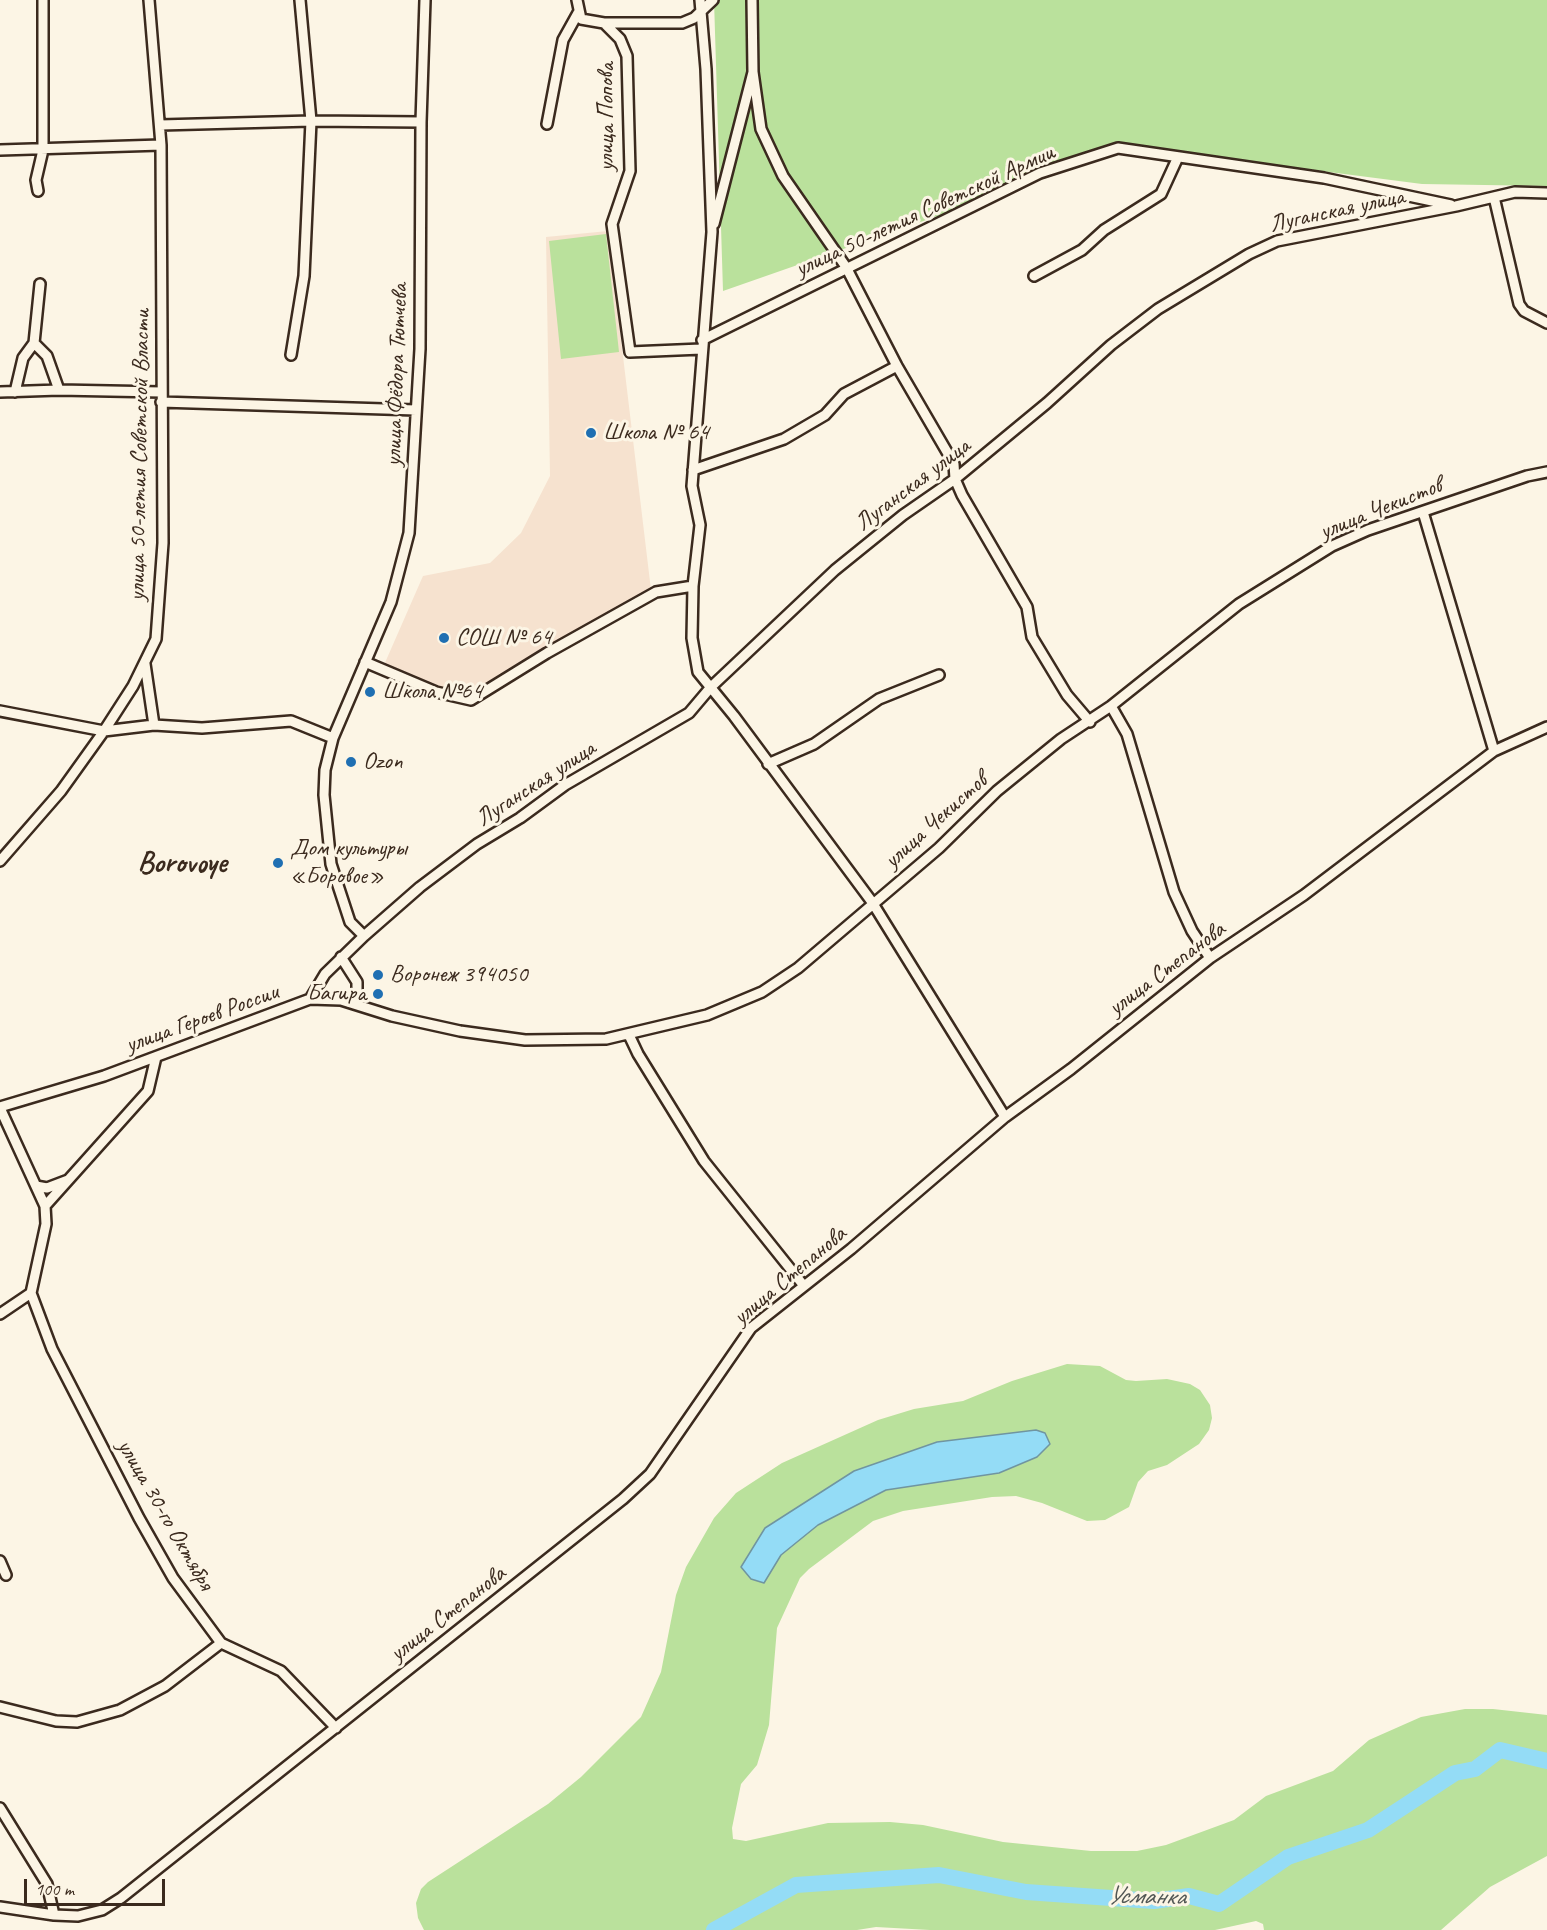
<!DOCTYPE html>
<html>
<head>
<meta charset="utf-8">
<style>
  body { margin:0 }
  #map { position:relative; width:1547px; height:1930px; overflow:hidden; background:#fcf5e5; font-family:Caveat,sans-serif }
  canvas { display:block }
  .scale { position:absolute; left:24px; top:1879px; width:141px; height:27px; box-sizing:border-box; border:3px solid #3b2a1e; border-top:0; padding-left:8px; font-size:18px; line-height:21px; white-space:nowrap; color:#3b2a1e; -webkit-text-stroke:4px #fcf5e5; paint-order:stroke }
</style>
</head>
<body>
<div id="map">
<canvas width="1547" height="1930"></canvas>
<div class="scale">100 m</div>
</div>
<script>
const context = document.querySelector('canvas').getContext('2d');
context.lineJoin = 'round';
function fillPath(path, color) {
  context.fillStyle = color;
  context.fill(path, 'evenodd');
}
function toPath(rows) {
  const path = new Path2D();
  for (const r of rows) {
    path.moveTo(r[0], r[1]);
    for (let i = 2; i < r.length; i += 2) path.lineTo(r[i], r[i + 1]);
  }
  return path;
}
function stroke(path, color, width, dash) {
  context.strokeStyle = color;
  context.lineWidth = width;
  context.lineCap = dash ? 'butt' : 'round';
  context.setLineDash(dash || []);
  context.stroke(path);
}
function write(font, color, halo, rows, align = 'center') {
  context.font = font + ' Caveat,sans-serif';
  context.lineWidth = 6;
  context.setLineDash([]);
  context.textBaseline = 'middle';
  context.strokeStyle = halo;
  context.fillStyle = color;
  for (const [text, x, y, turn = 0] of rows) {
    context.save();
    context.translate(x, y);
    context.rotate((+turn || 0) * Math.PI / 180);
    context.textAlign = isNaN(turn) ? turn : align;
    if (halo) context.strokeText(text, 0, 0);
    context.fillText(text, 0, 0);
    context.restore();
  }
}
fillPath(toPath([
  [608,231,651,590,490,683,454,693,384,665,423,576,490,563,521,533,550,476,546,237]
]), '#f6e2cf');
fillPath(toPath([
  [714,0,1547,0,1547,186,1422,184,1135,147,723,291],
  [606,234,619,352,561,359,549,241],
  [1067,1364,1100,1366,1126,1380,1136,1381,1167,1379,1190,1384,1200,1390,1210,1405,1212,1418,1209,1430,1199,1444,1167,1465,1148,1471,1138,1482,1129,1507,1105,1520,1087,1521,1042,1503,1016,1496,992,1497,903,1511,873,1521,809,1569,800,1578,777,1628,769,1725,757,1765,741,1784,732,1828,733,1839,746,1841,828,1823,890,1822,923,1825,1003,1842,1091,1851,1137,1851,1166,1845,1234,1820,1266,1796,1333,1771,1369,1740,1421,1717,1465,1709,1493,1709,1547,1715,1547,1856,1490,1887,1441,1930,1264,1930,1263,1924,1256,1921,1215,1930,930,1930,876,1927,857,1930,424,1930,418,1918,416,1903,421,1889,428,1882,548,1804,581,1777,641,1717,661,1672,676,1595,686,1567,714,1518,736,1493,782,1463,878,1420,914,1409,963,1401,1012,1381]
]), '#bae19c');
const water = toPath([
  [1036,1430,1045,1433,1050,1444,1037,1457,999,1473,886,1490,818,1525,781,1555,764,1583,751,1579,741,1567,765,1528,854,1471,937,1442,1036,1430]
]);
fillPath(water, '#94dcf6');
stroke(water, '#7095a0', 1.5);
stroke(toPath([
  [714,1930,796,1885,939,1875,1026,1892,1154,1901,1189,1896,1219,1904,1288,1857,1368,1830,1455,1773,1475,1769,1500,1750,1547,1761]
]), '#94dcf6', 16);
const street = toPath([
  [577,0,581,19,604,23,620,39,627,56,630,171,612,224,630,352,701,349],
  [700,0,706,69,712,232,692,486,700,525,693,586,692,638,698,672,734,716,872,902,1005,1117],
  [604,23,682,23,694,18,713,0],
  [753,72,761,129,783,176,846,267,897,366,954,464,955,479,962,495,1027,607,1032,637,1067,695,1090,722],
  [547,124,563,40,578,13],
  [160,125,311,121,421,122],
  [0,150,161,145],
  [38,191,36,180,43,150,43,0],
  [1494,197,1519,304,1524,311,1547,323],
  [714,224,753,72,752,0],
  [1034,276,1082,250,1104,230,1161,194,1178,157],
  [702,340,1040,173,1118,148,1324,178,1451,205],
  [34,343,40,284],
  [291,355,304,276,311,121,300,0],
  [0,392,59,390,161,392],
  [15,392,23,358,34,343,47,356,59,390],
  [161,402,416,410],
  [693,470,784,439,825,415,844,394,897,366],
  [1423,512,1494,751],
  [365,662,436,692,471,700,547,653,656,592,693,586],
  [145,664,154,725],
  [1111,706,1127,734,1174,892,1192,931,1210,958],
  [0,711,104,731,154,725,202,728,291,721,333,738],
  [768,764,814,744,879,699,939,675],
  [0,861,61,791,104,731,133,686,156,639,163,543,161,145,149,0],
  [364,936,420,887,477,844,520,818,565,785,689,713,711,687,835,570,903,515,955,479,1047,403,1111,345,1158,309,1249,254,1277,241,1456,206,1515,192,1547,193],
  [341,957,357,982,357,1004],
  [310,999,341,1000,392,1016,460,1031,525,1040,606,1039,707,1015,762,992,798,968,939,848,997,791,1061,739,1111,706,1239,604,1332,546,1368,530,1527,476,1547,472],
  [629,1035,638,1054,704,1161,804,1286],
  [0,1107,104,1076,310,999,325,974,364,936,350,922,331,864,324,795,325,770,333,738,391,602,409,533,420,349,421,122,425,0],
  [0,1108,45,1206,148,1091,156,1057],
  [36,1186,47,1188,68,1180],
  [0,1314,31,1293],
  [0,1561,6,1575],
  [221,1643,281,1671,336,1728],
  [0,1707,56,1721,77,1722,120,1710,165,1686,221,1643,173,1578,139,1518,52,1349,31,1293,46,1224,45,1206],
  [0,1808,47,1884,54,1915],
  [0,1907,54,1915,78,1916,102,1910,121,1898,623,1499,650,1474,751,1328,851,1249,1005,1117,1071,1069,1210,958,1304,895,1494,751,1547,727]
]);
stroke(street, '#3b2a1e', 14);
stroke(street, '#fcf5e5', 9);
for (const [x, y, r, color] of [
  [591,433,6,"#1f6fb2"],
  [444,638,6,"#1f6fb2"],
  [370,692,6,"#1f6fb2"],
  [351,762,6,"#1f6fb2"],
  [278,863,6,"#1f6fb2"],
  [378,975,6,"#1f6fb2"],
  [378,994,6,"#1f6fb2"]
]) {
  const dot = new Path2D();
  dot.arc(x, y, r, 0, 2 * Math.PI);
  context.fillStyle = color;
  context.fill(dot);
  stroke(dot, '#fcf5e5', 2);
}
write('24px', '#3b2a1e', '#fcf5e5', [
  ["улица Попова",607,117,-90],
  ["улица 50-летия Советской Армии",925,211,-25],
  ["Луганская улица",1337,211,-12],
  ["улица Фёдора Тютчева",397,375,-88],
  ["улица 50-летия Советской Власти",140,455,-89],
  ["Луганская улица",913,485,-37],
  ["улица Чекистов",1381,509,-22],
  ["Луганская улица",536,784,-33],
  ["улица Чекистов",936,821,-42],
  ["улица Степанова",1167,969,-37],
  ["улица Героев России",202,1019,-20],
  ["улица Степанова",790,1276,-40],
  ["улица 30-го Октября",165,1515,60],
  ["улица Степанова",448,1614,-38]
]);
write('24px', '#3b2a1e', '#fcf5e5', [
  ["Школа № 64",603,433],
  ["СОШ № 64",456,638],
  ["Школа №64",382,692],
  ["Ozon",363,762],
  ["Дом культуры",290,849],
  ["«Боровое»",290,877],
  ["Воронеж 394050",390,975],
  ["Багира",366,994,"right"]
], 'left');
write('italic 26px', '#515654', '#fcf5e5', [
  ["Усманка",1146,1897,1]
]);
write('bold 30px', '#3b2a1e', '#fcf5e5', [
  ["Borovoye",182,864]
]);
</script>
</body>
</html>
